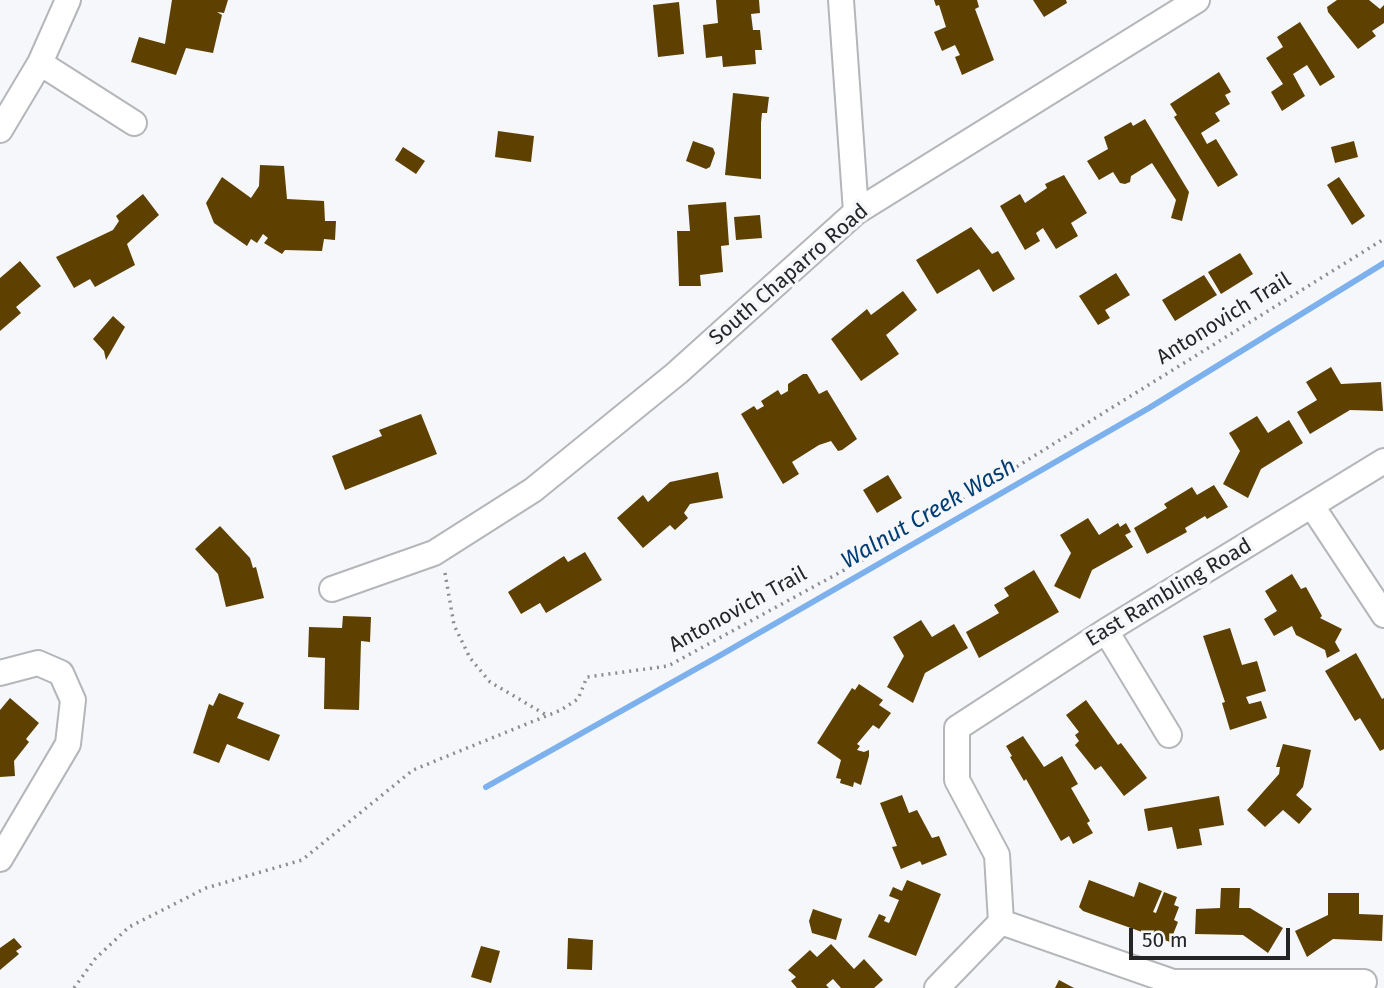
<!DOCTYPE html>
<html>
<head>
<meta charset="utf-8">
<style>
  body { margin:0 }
  #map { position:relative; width:1384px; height:988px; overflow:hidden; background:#f5f7fa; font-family:"Fira Sans",sans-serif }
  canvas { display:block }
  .scale { position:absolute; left:1129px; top:928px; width:161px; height:32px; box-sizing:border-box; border:4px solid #252526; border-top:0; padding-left:9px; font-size:21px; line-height:24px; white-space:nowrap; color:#252526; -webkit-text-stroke:5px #f5f7fa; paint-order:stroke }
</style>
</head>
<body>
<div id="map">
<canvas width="1384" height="988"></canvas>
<div class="scale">50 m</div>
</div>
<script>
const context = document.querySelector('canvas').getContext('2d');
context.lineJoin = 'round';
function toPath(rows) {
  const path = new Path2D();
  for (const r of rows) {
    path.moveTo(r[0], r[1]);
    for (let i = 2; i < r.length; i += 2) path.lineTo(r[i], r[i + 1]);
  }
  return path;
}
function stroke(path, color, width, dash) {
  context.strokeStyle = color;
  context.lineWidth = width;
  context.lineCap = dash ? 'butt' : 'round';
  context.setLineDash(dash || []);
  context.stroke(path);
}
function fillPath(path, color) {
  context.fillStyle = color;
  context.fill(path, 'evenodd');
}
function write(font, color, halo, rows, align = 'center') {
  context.font = font + ' "Fira Sans",sans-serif';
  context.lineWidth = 7;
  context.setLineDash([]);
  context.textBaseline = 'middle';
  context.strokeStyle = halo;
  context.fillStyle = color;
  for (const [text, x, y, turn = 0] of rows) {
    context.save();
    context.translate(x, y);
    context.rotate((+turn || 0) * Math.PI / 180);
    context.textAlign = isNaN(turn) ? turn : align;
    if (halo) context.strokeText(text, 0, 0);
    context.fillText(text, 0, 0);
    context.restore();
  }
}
stroke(toPath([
  [486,787,719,656,1149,408,1384,263]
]), '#7db1ed', 6);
fillPath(toPath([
  [172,0,228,0,224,13,217,12,222,15,213,53,186,48,176,75,131,62,139,37,165,44],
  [716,0,759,0,760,13,751,14,753,30,760,30,762,50,755,50,756,64,723,67,722,56,706,58,703,25,718,23],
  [934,0,977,0,979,7,975,9,994,60,962,75,955,57,960,55,955,45,942,51,934,32,946,27,939,5,936,6],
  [1033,0,1066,0,1067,3,1044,17],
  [1337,0,1369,0,1380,9,1384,5,1384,23,1372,31,1376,36,1358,49,1328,12,1327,7],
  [679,2,684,54,658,57,653,5],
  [1300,22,1335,77,1320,86,1307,65,1293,74,1305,96,1282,111,1271,92,1283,84,1266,58,1283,47,1277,37],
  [1219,72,1231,92,1225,95,1230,104,1215,113,1220,121,1201,133,1207,144,1216,139,1238,175,1218,187,1174,117,1177,115,1170,104],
  [733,93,769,97,767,113,762,113,761,123,761,179,725,175],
  [1145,119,1189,192,1182,221,1171,218,1176,200,1152,163,1131,176,1130,182,1125,184,1120,183,1113,172,1099,180,1087,161,1108,149,1104,137,1131,122,1133,126],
  [498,131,534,136,531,162,495,157],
  [693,141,713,148,715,153,710,167,706,169,686,161],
  [1354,141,1358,157,1335,163,1331,147],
  [403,147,425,161,416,174,395,160],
  [260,165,284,166,287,199,324,201,325,221,336,221,335,240,324,239,322,251,285,250,282,254,264,243,268,238,263,234,257,243,251,239,247,246,214,223,206,203,222,177,251,198,259,186],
  [1064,175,1087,213,1071,223,1078,236,1056,249,1043,228,1036,233,1040,241,1025,250,1000,206,1020,194,1025,203,1047,188,1045,184],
  [1339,177,1365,216,1352,225,1327,185],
  [143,194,159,215,127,244,135,265,95,287,90,279,74,288,56,257,113,230,119,221,116,216],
  [726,202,729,245,721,246,723,272,700,275,701,286,679,286,677,231,690,231,688,205],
  [760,215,762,238,736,240,734,217],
  [971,227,992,254,998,251,1015,279,993,292,979,269,937,294,916,260],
  [1240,253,1253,274,1221,294,1208,272],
  [20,261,41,286,16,307,21,313,0,331,0,278],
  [1116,273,1130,295,1105,310,1110,318,1098,325,1079,296],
  [1204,275,1217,295,1175,321,1162,300],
  [903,291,917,310,886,335,899,354,861,381,831,339,867,309,871,315],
  [113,316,125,327,106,360,104,351,93,339],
  [1331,367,1341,384,1381,382,1383,411,1350,410,1310,434,1297,412,1317,400,1306,382],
  [803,374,807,374,819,394,827,390,857,439,842,450,838,451,831,441,819,445,792,462,799,474,783,484,741,414,754,406,757,410,764,406,761,401,778,390,781,395,788,391,788,384],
  [421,414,437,454,345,490,332,456,382,436,379,430],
  [1257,416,1268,433,1289,420,1303,443,1261,469,1248,498,1223,484,1240,451,1229,433],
  [718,472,723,498,690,504,684,513,688,518,675,530,670,525,643,548,617,518,643,495,648,502,670,482],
  [888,475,902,498,877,513,863,490],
  [1214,485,1228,507,1207,519,1205,516,1185,528,1187,532,1147,554,1134,528,1167,508,1164,504,1192,487,1197,495],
  [1088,518,1099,535,1118,523,1120,527,1126,523,1131,532,1125,535,1133,547,1092,570,1080,599,1054,586,1071,553,1060,535],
  [220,526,250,558,253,568,256,567,264,598,226,607,218,574,195,549],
  [585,552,602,580,546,613,540,603,521,614,508,592,564,556,568,562],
  [1034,570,1059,612,979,658,966,632,999,613,994,605,1009,596,1004,588],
  [1292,574,1301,589,1306,587,1322,616,1320,618,1342,629,1335,642,1340,651,1327,658,1325,650,1296,635,1292,626,1274,636,1264,619,1277,611,1265,591],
  [343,616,371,617,370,642,361,641,359,710,324,709,325,658,308,657,309,627,342,628],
  [921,620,932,637,954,624,968,648,925,673,913,703,887,687,904,656,893,637],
  [1230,628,1242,665,1257,661,1266,691,1246,697,1249,704,1261,701,1267,718,1230,730,1222,703,1225,702,1203,636],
  [1356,653,1382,699,1384,698,1384,749,1380,751,1360,718,1355,721,1325,671],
  [859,684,883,700,879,705,891,713,879,729,873,725,857,744,860,746,857,750,864,752,869,750,869,756,861,785,854,782,853,787,840,783,841,779,836,778,841,760,817,743,852,688,855,690],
  [219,693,244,703,237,718,280,735,269,761,227,744,219,763,193,753,209,704,213,706],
  [10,698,39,723,26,739,29,742,14,761,15,776,0,777,0,710],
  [1086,700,1118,745,1121,743,1147,778,1124,796,1101,766,1095,770,1075,745,1079,741,1075,735,1079,732,1066,715],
  [1023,736,1044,767,1062,756,1078,784,1071,788,1090,821,1087,823,1093,833,1073,844,1069,836,1061,841,1026,779,1024,781,1010,757,1012,756,1006,746],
  [1283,744,1311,750,1303,787,1296,795,1312,809,1299,824,1283,810,1265,827,1247,810,1279,774,1280,767,1276,767],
  [902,795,909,813,917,810,932,838,939,836,947,855,922,865,920,861,901,869,892,847,897,846,880,803],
  [1219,796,1224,825,1199,829,1202,845,1177,849,1172,827,1148,831,1144,809],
  [907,880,941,894,916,956,868,937,879,914,886,917,884,921,889,923,899,900,889,896,893,887,902,891],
  [1089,880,1134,897,1139,882,1162,891,1153,912,1156,913,1164,892,1177,897,1174,905,1179,907,1174,920,1178,922,1170,942,1083,911,1079,907],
  [1221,888,1240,888,1239,908,1250,908,1283,928,1268,953,1243,935,1195,934,1196,909,1220,908],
  [1328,893,1359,893,1359,914,1383,915,1382,941,1333,939,1307,957,1295,931,1328,915],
  [813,909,842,919,836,940,812,933,809,921],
  [14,938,22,947,16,951,19,954,0,970,0,948],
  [568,938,593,940,592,970,567,969],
  [831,944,854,969,864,959,883,980,874,988,841,988,833,979,826,985,829,988,797,988,791,981,796,977,788,970,810,950,817,957],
  [481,946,500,951,491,983,471,977],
  [1059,980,1074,988,1055,988]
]), '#5e4100');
const minor = toPath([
  [841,0,856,212],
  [40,63,68,0],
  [0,130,40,63,134,123],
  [1312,506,1384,615],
  [332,589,434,553,533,490,677,373,856,212,1197,0],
  [1106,631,1169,735],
  [0,673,38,663,61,673,73,700,68,744,0,859],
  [1001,922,1173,982,1364,982],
  [937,988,1001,922,997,855,957,780,957,728,1106,631,1384,461]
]);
stroke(minor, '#b4b6b9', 28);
stroke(toPath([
  [445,573,454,625,470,658,490,682,548,716],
  [74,988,95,959,129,927,206,888,302,860,413,770,561,710,578,699,587,677,668,666,892,544,1384,239]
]), '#8c8d8f', 3.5, [2, 5]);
stroke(minor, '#fff', 24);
write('21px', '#252526', '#f5f7fa', [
  ["South Chaparro Road",789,275,-41],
  ["Antonovich Trail",1224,319,-32],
  ["East Rambling Road",1169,593,-31],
  ["Antonovich Trail",738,610,-29]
]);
write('italic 23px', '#013d72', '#f5f7fa', [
  ["Walnut Creek Wash",929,514,-30]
]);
</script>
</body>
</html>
